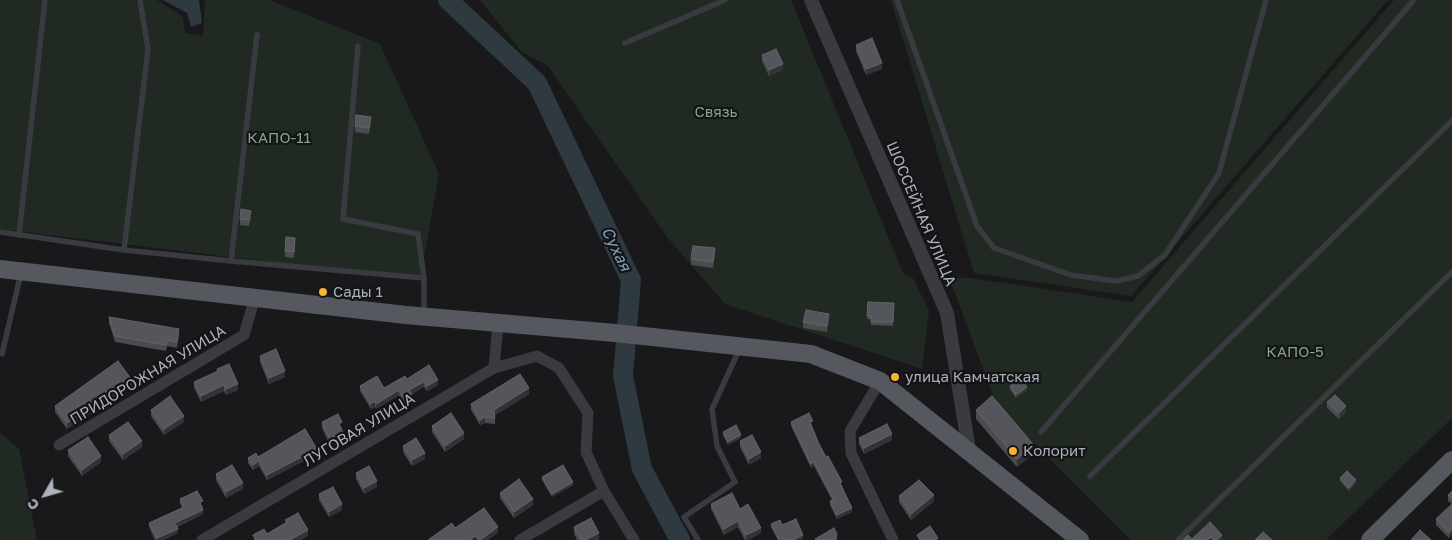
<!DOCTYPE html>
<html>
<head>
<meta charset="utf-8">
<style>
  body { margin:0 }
  #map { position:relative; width:1452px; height:540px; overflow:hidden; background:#19191b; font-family:"Golos Text",sans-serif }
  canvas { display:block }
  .north { position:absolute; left:20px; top:470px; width:50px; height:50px; -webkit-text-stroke:4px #141416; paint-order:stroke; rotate:232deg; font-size:14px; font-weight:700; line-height:20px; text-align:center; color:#abb0bb }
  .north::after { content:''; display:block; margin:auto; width:18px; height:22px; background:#abb0bb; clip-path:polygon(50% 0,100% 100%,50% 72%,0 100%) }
</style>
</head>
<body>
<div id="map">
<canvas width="1452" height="540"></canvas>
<div class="north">С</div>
</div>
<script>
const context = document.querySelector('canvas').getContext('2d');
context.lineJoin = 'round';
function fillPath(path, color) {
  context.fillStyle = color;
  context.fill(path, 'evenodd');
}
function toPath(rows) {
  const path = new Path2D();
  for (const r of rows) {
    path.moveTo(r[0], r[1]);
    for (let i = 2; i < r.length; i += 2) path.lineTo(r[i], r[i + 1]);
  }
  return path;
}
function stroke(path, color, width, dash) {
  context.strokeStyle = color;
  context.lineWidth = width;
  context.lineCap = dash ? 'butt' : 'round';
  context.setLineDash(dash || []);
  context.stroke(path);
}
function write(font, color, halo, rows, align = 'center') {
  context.font = font + ' "Golos Text",sans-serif';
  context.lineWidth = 4.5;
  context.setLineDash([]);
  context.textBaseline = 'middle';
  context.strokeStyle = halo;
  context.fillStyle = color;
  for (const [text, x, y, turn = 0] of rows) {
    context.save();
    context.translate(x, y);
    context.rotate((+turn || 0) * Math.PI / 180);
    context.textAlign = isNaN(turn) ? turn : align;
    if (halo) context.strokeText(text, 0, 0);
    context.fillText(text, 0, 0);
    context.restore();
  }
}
fillPath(toPath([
  [0,0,157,0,183,17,185,33,203,36,205,0,269,0,380,44,439,174,420,280,0,229],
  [480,0,791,0,903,273,913,278,929,311,922,369,725,304,667,237,548,66,522,52],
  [891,0,1388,0,1131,296,974,273],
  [1394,0,1452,0,1452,418,1326,540,1131,540,997,406,949,277,969,278,1132,302],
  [0,433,19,449,37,540,0,540]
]), '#212a22');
fillPath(toPath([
  [163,0,199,0,202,23,191,27,187,13]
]), '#2e3940');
stroke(toPath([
  [448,0,537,83,631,280,623,376,642,469,680,540]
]), '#2e3940', 20);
stroke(toPath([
  [897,0,977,226,994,248,1071,275,1116,281,1138,276,1165,255,1219,173,1266,0],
  [625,43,725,0],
  [358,46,343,219,418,234,424,278],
  [0,232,124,250,231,261,424,278,424,314],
  [19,235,45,0],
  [124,250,148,49,140,0],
  [231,261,257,35],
  [2,354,21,273],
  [1041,432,1414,0],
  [1090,476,1452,121],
  [698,540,684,517,735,482,717,446,712,409,739,350],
  [1178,540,1452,272]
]), '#3a3b41', 5.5);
stroke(toPath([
  [494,368,537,356,559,368,588,413,586,452,604,491,634,540],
  [880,381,850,431,851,453,893,540],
  [59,445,244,335,255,297],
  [202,540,494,368,498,324],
  [520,540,604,491]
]), '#3a3b41', 11);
stroke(toPath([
  [811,0,947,313,969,450]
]), '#3a3b41', 14);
stroke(toPath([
  [0,269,406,315,615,333,811,354,880,381,1080,540],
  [1370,540,1452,460]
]), '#565860', 18);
fillPath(toPath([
  [856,45,882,69,866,75,856,51],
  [762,55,783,70,769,76,762,61],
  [371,123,369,134,355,132,355,126],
  [251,217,249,226,240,225,240,219],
  [295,244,294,258,285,257,285,251],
  [715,254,713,268,691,265,691,259],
  [868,302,894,303,893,326,871,325,871,319,867,319],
  [109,317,179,335,177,348,167,346,166,351,115,342,109,323],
  [829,320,827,332,803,328,803,322],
  [260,356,285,377,269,384,260,362],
  [217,369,238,390,226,395,224,391,201,402,194,388,194,382,217,372],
  [407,379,438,385,427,391,424,387,412,394,412,400,404,404,399,395,376,409,375,407,371,409,360,391,360,386,384,388],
  [132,386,67,429,55,412,55,406],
  [1010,386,1027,390,1016,398,1010,389],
  [529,394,495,415,495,424,485,423,480,425,471,410,471,404],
  [1327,402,1346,412,1339,419,1327,408],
  [151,410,184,422,164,435,151,416],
  [976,410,1034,453,1017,467,976,419],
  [322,422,342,428,343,438,330,445,322,428],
  [791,422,813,425,811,426,819,444,842,486,852,512,837,519,830,505,830,501,832,500,814,466,811,468,791,426],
  [432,426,464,439,445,452,432,432],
  [723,432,741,438,728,445,723,435],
  [109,435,142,447,123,460,109,441],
  [859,438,892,440,864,454,859,444],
  [740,441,761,458,749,465,740,447],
  [403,446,425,459,412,466,403,452],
  [68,450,101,462,82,476,68,456],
  [317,454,267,480,259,466,253,470,248,463,248,458],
  [356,473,377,487,364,494,356,479],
  [216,474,243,489,226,498,216,480],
  [542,477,573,485,552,497,542,480],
  [1340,478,1356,483,1349,491,1340,481],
  [1452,491,1452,504,1448,501,1448,495],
  [500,493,533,505,514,518,500,498],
  [319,494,342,510,329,517,319,500],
  [899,496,934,501,911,520,899,502],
  [180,499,203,506,202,506,203,514,177,527,178,533,163,540,155,540,149,527,149,523,182,508,180,503],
  [711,504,740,509,761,533,748,540,745,540,738,527,724,535,711,509],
  [1452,504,1449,538,1436,525,1436,519],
  [771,524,782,525,803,538,800,540,778,540,771,527],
  [574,527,599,539,596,540,577,540,574,533]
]), '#4a4c50');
fillPath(toPath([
  [882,63,882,69,866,75,866,69],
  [783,64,783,70,769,76,769,70],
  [829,314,829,320,827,332,827,326],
  [179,329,179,335,177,348,177,342],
  [285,371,285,377,269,384,269,378],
  [132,380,132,386,67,429,67,423],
  [438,380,438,385,427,391,427,386],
  [424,382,424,387,409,396,409,390],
  [238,384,238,390,226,395,226,389],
  [224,385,224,391,201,402,201,396],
  [1027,387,1027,390,1016,398,1016,395],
  [529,388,529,394,494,416,494,410],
  [399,390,399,395,376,409,376,404],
  [412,394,412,400,404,404,404,399],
  [375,401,375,407,371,409,371,404],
  [1346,406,1346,412,1339,419,1339,413],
  [184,416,184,422,164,435,164,429],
  [485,417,485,423,480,425,480,420],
  [343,432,343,438,330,445,330,439],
  [464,433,464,439,445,452,445,446],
  [892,434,892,440,864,454,864,448],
  [741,435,741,438,728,445,728,442],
  [142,441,142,447,123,460,123,454],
  [1034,445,1034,453,1017,467,1017,459],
  [317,449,317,454,267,480,267,475],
  [761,452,761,458,749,465,749,459],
  [425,453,425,459,412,466,412,460],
  [101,456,101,462,82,476,82,470],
  [259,461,259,466,253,470,253,465],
  [814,462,814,466,811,468,811,464],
  [1356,480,1356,483,1349,491,1349,488],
  [377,481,377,487,364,494,364,488],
  [573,482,573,485,552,497,552,494],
  [243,483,243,489,226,498,226,492],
  [934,495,934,501,911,520,911,514],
  [533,499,533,505,514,518,514,512],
  [342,504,342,510,329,517,329,512],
  [852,508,852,512,837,519,837,515],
  [203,510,203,514,175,527,175,523],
  [738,521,738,527,724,535,724,529],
  [498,527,498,533,488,540,480,540],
  [761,528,761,533,748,540,746,540,746,535],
  [178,529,178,533,163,540,157,540,157,538],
  [1452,529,1452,535,1449,538,1449,533],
  [308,530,308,536,301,540,290,540],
  [599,533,599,539,596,540,585,540],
  [803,535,803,538,800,540,793,540],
  [1222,535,1222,540,1217,540],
  [475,536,475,540,470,540]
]), '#323336');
const building = toPath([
  [872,38,882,63,866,69,856,45,872,38],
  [776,49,783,64,769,70,762,55,776,49],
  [356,115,371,117,369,128,355,126,356,115],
  [241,209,251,211,249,220,240,219,241,209],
  [286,237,295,238,294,252,285,251,286,237],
  [693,246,715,248,713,262,691,259,693,246],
  [868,302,894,303,893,322,871,322,871,316,867,316,868,302],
  [806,310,829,314,827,326,803,322,806,310],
  [109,317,179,329,177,342,167,340,166,345,115,336,109,317],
  [276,349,285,371,269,378,260,356,276,349],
  [118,361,132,380,67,423,55,406,118,361],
  [229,364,238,384,226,389,224,385,201,396,194,382,218,371,217,369,229,364],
  [429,365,438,380,427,386,424,382,409,390,412,394,404,399,399,390,376,404,375,401,371,404,360,386,377,376,384,388,405,376,407,379,429,365],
  [520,374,529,388,494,410,495,418,485,417,480,420,471,404,520,374],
  [1020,378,1027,387,1016,395,1010,386,1020,378],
  [1335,395,1346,406,1339,413,1327,402,1335,395],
  [170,396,184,416,164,429,151,410,170,396],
  [992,396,1034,445,1017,459,976,410,992,396],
  [451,413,464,433,445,446,432,426,451,413],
  [809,413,813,421,810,422,819,444,826,457,828,456,842,482,840,483,852,508,837,515,830,501,834,500,814,462,811,464,791,422,809,413],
  [338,414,342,422,339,424,343,432,330,439,322,422,338,414],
  [128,422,142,441,123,454,109,435,128,422],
  [887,424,892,434,864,448,859,438,887,424],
  [736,425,741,435,728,442,723,432,736,425],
  [305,429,317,449,267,475,259,461,253,465,248,458,256,453,258,457,305,429],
  [752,435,761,452,749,459,740,441,752,435],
  [88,437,101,456,82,470,68,450,88,437],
  [416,438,425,453,412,460,403,446,416,438],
  [232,465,243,483,226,492,216,474,232,465],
  [563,465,573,482,552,494,542,477,563,465],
  [369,466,377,481,364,488,356,473,369,466],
  [1347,471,1356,480,1349,488,1340,478,1347,471],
  [519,479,533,499,514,512,500,493,519,479],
  [919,480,934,495,911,514,899,496,919,480],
  [333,487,342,504,329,512,319,494,333,487],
  [197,491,203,501,200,502,203,510,175,523,178,529,157,538,149,523,184,507,180,499,197,491],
  [1452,491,1452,499,1448,495,1452,491],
  [732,493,740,509,748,504,761,528,746,535,738,521,724,529,711,504,732,493],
  [1452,504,1452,529,1449,533,1436,519,1452,504],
  [484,508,498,527,480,540,478,540,475,536,470,540,428,540,452,523,455,528,484,508],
  [298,513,308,530,290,540,254,540,255,539,253,535,264,529,267,534,287,522,285,520,298,513],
  [591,518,599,533,585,540,581,540,574,527,591,518],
  [796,519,803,535,793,540,788,540,787,538,784,540,779,540,771,524,780,520,782,525,796,519],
  [1210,522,1222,535,1217,540,1213,540,1211,537,1208,540,1183,540,1188,535,1192,539,1210,522],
  [930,526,938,538,936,540,920,540,917,535,930,526],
  [834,528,837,534,836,539,837,540,816,540,815,539,834,528],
  [1420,530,1431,540,1411,540,1420,530],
  [1263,532,1272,540,1255,540,1263,532]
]);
fillPath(building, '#55565c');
stroke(building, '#62646a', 1);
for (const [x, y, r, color] of [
  [323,292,5,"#f6b336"],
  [895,377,5,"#f6b336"],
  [1013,451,5,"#f6b336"]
]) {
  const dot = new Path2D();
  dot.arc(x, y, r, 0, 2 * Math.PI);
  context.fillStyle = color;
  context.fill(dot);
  stroke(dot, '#141416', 2);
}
write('15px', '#82a684', '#141416', [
  ["Связь",716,112],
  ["КАПО-11",279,138],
  ["КАПО-5",1295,352]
]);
write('15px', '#abb0bb', '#141416', [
  ["ШОССЕЙНАЯ УЛИЦА",921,214,67],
  ["ПРИДОРОЖНАЯ УЛИЦА",148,375,-31],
  ["ЛУГОВАЯ УЛИЦА",359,430,-31]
]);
write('15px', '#abb0bb', '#141416', [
  ["Сады 1",333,292],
  ["улица Камчатская",905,377],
  ["Колорит",1023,451]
], 'left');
write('italic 16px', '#829fb7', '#141416', [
  ["Сухая",616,249,64]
]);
</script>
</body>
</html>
